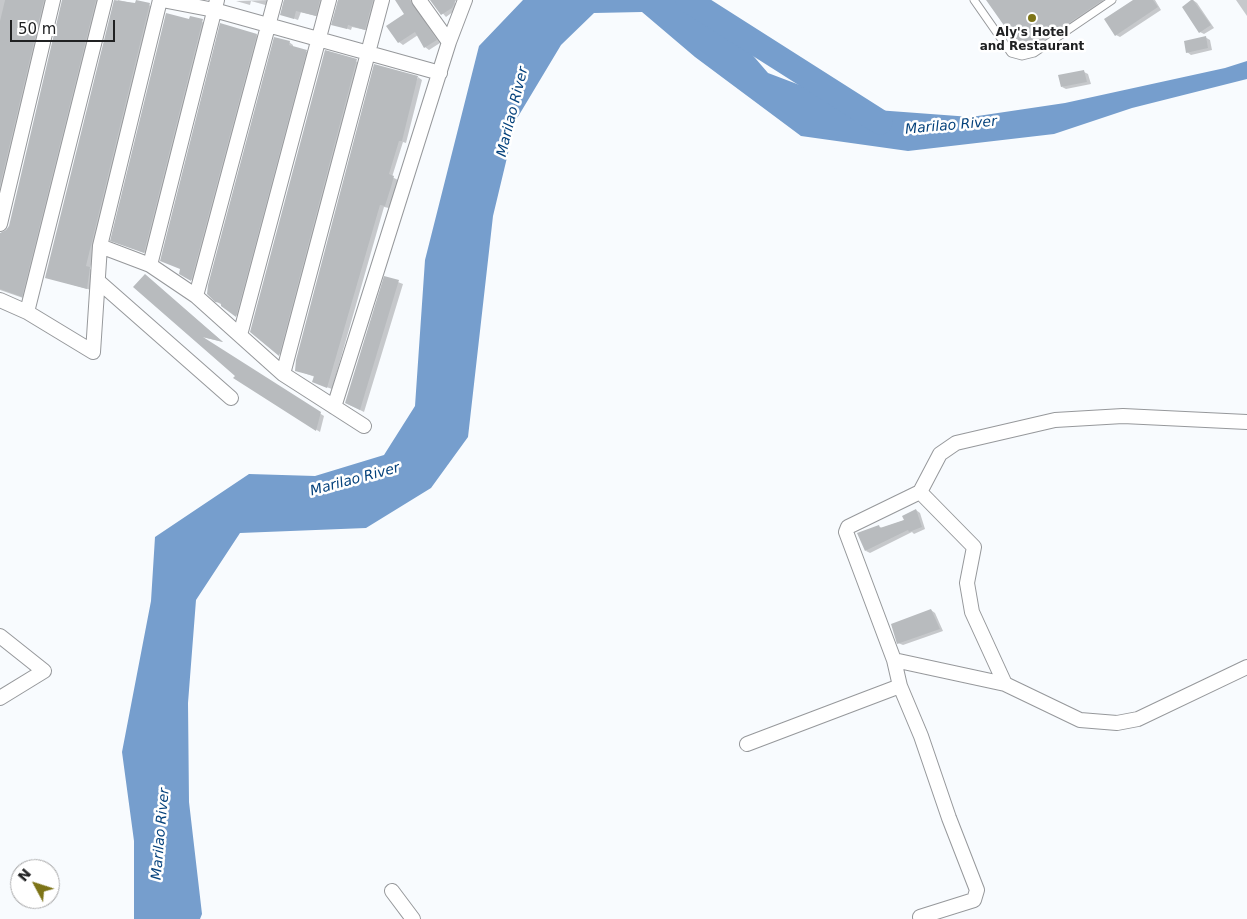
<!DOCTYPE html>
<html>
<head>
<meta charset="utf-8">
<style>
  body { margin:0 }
  #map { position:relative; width:1247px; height:919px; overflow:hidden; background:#f8fbfe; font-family:"DejaVu Sans",sans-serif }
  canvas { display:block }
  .north { position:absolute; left:10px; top:859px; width:50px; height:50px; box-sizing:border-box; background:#fff; border:1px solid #a6a6a7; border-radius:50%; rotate:310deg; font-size:14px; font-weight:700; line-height:20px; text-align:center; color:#202122 }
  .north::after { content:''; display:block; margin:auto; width:18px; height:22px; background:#7d7417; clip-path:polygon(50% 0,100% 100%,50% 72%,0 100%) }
  .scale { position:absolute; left:10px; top:20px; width:105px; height:22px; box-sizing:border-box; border:2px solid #202122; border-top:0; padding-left:6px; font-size:15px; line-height:18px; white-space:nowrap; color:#202122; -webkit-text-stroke:4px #fff; paint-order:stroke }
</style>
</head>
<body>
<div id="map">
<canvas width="1247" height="919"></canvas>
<div class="north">N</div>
<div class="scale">50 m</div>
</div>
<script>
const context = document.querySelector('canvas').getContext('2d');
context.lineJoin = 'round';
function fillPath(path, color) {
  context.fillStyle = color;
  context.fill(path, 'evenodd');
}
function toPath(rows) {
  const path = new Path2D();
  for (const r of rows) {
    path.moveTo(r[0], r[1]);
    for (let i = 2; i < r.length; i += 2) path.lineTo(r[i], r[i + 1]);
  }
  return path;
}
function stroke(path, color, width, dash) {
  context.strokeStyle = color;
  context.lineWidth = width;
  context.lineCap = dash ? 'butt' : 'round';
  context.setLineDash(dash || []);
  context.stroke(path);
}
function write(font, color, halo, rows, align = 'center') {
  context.font = font + ' "DejaVu Sans",sans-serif';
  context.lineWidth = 5;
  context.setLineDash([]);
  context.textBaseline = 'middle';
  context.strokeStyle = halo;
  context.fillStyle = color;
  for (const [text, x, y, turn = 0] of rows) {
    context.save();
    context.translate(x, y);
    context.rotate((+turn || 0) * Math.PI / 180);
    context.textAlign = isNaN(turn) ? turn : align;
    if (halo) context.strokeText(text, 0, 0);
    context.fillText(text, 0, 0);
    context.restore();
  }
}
fillPath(toPath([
  [523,0,699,0,712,8,768,73,863,109,971,117,1065,103,1225,68,1247,61,1247,79,1132,108,1054,134,908,151,801,136,695,57,642,12,594,13,561,45,516,120,493,216,468,437,431,488,366,528,240,533,196,600,188,703,189,802,202,914,200,919,134,919,134,841,122,752,151,601,155,537,249,474,315,476,384,455,415,406,425,260,479,46]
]), '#769ecd');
fillPath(toPath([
  [0,0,49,0,0,206],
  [63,0,101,0,26,299,0,290,0,233,2,234,10,227],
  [118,0,136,4,137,1,154,7,90,269,94,271,91,290,46,277],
  [271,0,269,6,251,1,250,5,236,1],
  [284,0,326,0,320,17,301,12,298,20,281,14],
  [338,0,378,0,370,31,352,27,351,30,333,24],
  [397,0,415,0,416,8,440,43,429,50,425,47,418,35,403,45,399,42,388,26,405,14],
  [431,0,453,0,458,8,446,17],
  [988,0,1103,0,1105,3,1036,50,1027,52,1022,49],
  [1135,0,1155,0,1161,10,1120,37,1116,35],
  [1193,0,1197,3,1214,28,1204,34,1200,32],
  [1236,0,1247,0,1247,16],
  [190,20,207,23,148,254,116,242],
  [256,35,261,37,195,282,180,273],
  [1205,37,1210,40,1212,50,1191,55,1187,52],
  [289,42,293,45,293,48,310,53,240,318,216,301],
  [326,52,361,63,283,357,251,332],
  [1084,72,1088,74,1091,84,1066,89,1062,87],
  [418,77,422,80,406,143,403,142,392,177,398,180,389,208,384,207,332,389,318,384,315,377,296,370],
  [145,276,223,342,202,337,324,416,320,432,235,378,237,376,135,287],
  [385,277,403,284,364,412,346,403],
  [916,510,920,513,925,529,914,534,912,532,870,553,866,551,878,526,882,528,905,520],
  [931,610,935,613,943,631,903,645,898,643]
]), '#0003');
stroke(toPath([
  [688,0,880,122]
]), '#769ecd', 25);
fillPath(toPath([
  [5,0,44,0,0,186,0,21],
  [62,0,96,0,22,297,0,289,0,233,6,230,9,226],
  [114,0,135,3,136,0,150,3,86,266,90,267,87,289,45,278],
  [284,0,320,0,316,16,296,11,294,19,280,15],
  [338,0,373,0,365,30,348,25,347,29,331,25],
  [395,0,410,0,437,40,424,48,415,32,398,43,386,26,404,14],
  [430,0,456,0,452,8,441,15],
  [986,0,1103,0,1032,48,1022,51],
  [1133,0,1153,0,1158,7,1115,36,1104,19],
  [1191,0,1193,0,1211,25,1199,33,1182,7],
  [166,13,189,19,190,16,203,19,144,253,110,241],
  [220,23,257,34,191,281,179,274,180,269,160,261],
  [1206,36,1208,48,1186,53,1184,41],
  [274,37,290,41,289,45,307,50,236,317,221,306,221,303,215,302,207,294,208,285],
  [325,50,357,59,279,356,250,332],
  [374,64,418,76,402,141,399,141,389,174,394,176,391,187,385,206,380,205,327,388,312,382,314,376,295,371,296,360],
  [1084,70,1087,82,1061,87,1058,75],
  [145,274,223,342,203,337,321,412,316,431,233,378,235,376,133,287],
  [384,276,399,280,360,410,345,403],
  [916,509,922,527,909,532,908,530,865,551,857,533,879,525,880,528,904,520,902,516],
  [931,609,940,629,897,644,891,624]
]), '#b8bbbe');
const lane = toPath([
  [974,0,1011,53,1022,56,1034,53,1112,0]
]);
const street = toPath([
  [162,0,214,10,440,73],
  [419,0,449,42],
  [0,224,53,0],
  [100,246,160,0],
  [150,265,217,0],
  [98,281,231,398],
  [196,296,275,0],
  [0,300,27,312,93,352,100,246,150,265,196,296,283,374,364,426],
  [27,312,105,0],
  [240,335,329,0],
  [283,374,382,0],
  [334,407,449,42,465,0],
  [920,492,974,547,967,583,972,612,1005,684],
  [0,636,44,671,0,698],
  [894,660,1005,684,1080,720,1117,723,1138,719,1247,667],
  [747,744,900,686],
  [392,891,413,919],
  [920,917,974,900,977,890,949,818,921,736,900,686,894,660,846,532,848,527,920,492,940,454,956,443,1055,420,1123,416,1247,422]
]);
stroke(lane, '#96989b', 9);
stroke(street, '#96989b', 16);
stroke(lane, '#fff', 7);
stroke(street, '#fff', 14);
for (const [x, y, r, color] of [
  [1032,18,5,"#7d7417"]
]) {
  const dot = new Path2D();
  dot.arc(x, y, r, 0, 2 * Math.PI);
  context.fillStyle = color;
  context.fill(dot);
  stroke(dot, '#fff', 2);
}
write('bold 12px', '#202122', '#fff', [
  ["Aly's Hotel",1032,33],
  ["and Restaurant",1032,47]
]);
write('italic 14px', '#05427c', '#fff', [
  ["Marilao River",513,112,-76],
  ["Marilao River",951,126,-5],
  ["Marilao River",355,480,-15],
  ["Marilao River",161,834,-85]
]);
</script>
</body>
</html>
